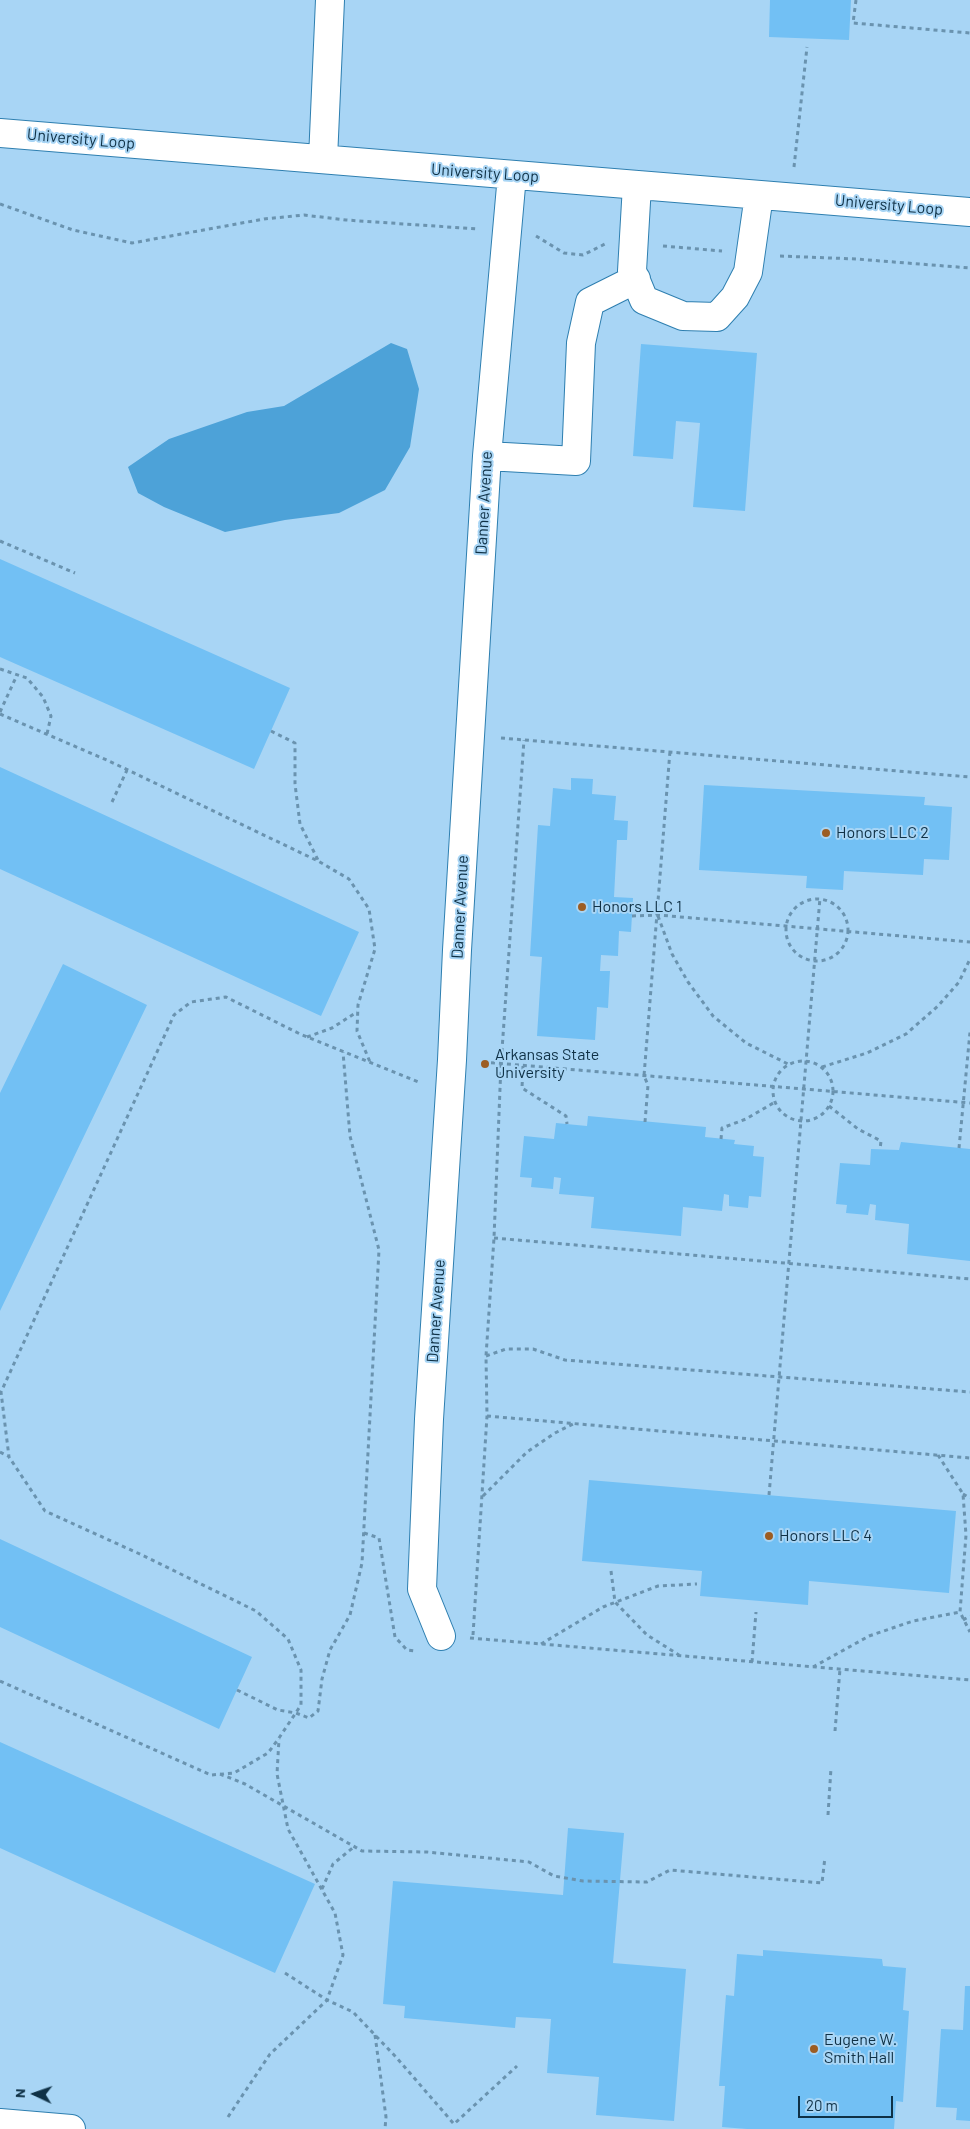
<!DOCTYPE html>
<html>
<head>
<meta charset="utf-8">
<style>
  body { margin:0 }
  #map { position:relative; width:970px; height:2129px; overflow:hidden; background:#a8d5f5; font-family:Barlow,sans-serif }
  canvas { display:block }
  .north { position:absolute; left:10px; top:2069px; width:50px; height:50px; -webkit-text-stroke:4px #a8d5f5; paint-order:stroke; rotate:273deg; font-size:14px; font-weight:700; line-height:20px; text-align:center; color:#0f3146 }
  .north::after { content:''; display:block; margin:auto; width:18px; height:22px; background:#0f3146; clip-path:polygon(50% 0,100% 100%,50% 72%,0 100%) }
  .scale { position:absolute; left:798px; top:2096px; width:95px; height:22px; box-sizing:border-box; border:2px solid #0f3146; border-top:0; padding-left:6px; font-size:15px; line-height:18px; white-space:nowrap; color:#0f3146; -webkit-text-stroke:4px #a8d5f5; paint-order:stroke }
</style>
</head>
<body>
<div id="map">
<canvas width="970" height="2129"></canvas>
<div class="north">N</div>
<div class="scale">20 m</div>
</div>
<script>
const context = document.querySelector('canvas').getContext('2d');
context.lineJoin = 'round';
function fillPath(path, color) {
  context.fillStyle = color;
  context.fill(path, 'evenodd');
}
function toPath(rows) {
  const path = new Path2D();
  for (const r of rows) {
    if (r.length === 3) {
      path.moveTo(r[0] + r[2], r[1]);
      path.arc(r[0], r[1], r[2], 0, 2 * Math.PI);
      continue;
    }
    path.moveTo(r[0], r[1]);
    for (let i = 2; i < r.length; i += 2) path.lineTo(r[i], r[i + 1]);
  }
  return path;
}
function stroke(path, color, width, dash) {
  context.strokeStyle = color;
  context.lineWidth = width;
  context.lineCap = dash ? 'butt' : 'round';
  context.setLineDash(dash || []);
  context.stroke(path);
}
function write(font, color, halo, rows, align = 'center') {
  context.font = font + ' Barlow,sans-serif';
  context.lineWidth = 4;
  context.setLineDash([]);
  context.textBaseline = 'middle';
  context.strokeStyle = halo;
  context.fillStyle = color;
  for (const [text, x, y, turn = 0] of rows) {
    context.save();
    context.translate(x, y);
    context.rotate((+turn || 0) * Math.PI / 180);
    context.textAlign = isNaN(turn) ? turn : align;
    if (halo) context.strokeText(text, 0, 0);
    context.fillText(text, 0, 0);
    context.restore();
  }
}
fillPath(toPath([
  [391,343,407,349,419,389,410,447,385,490,339,513,285,520,225,532,164,507,138,493,128,467,169,439,247,412,284,406]
]), '#4da2d8');
fillPath(toPath([
  [770,0,851,0,849,40,769,37],
  [641,344,757,353,745,511,693,507,700,423,676,421,673,459,633,456],
  [0,559,290,688,254,769,0,657],
  [0,767,359,932,321,1016,0,869],
  [571,778,593,779,592,794,616,796,614,820,628,821,627,840,617,840,614,897,633,898,631,932,619,931,618,956,601,955,600,971,610,971,608,1008,597,1007,595,1040,537,1036,542,957,530,956,538,825,550,826,553,788,571,790],
  [704,785,925,797,924,805,952,807,949,860,924,859,923,875,844,871,843,890,806,888,807,876,699,870],
  [63,964,147,1005,0,1311,0,1093],
  [588,1116,706,1127,705,1137,735,1140,734,1144,754,1146,753,1156,764,1157,761,1197,749,1196,748,1208,729,1206,729,1195,724,1194,722,1211,683,1207,681,1236,591,1228,594,1197,559,1194,561,1178,554,1177,553,1189,531,1187,532,1178,520,1177,524,1136,554,1139,556,1123,587,1126],
  [901,1142,970,1149,970,1261,907,1254,909,1224,875,1220,876,1205,870,1204,868,1215,846,1213,847,1205,836,1204,840,1163,870,1165,871,1149,899,1150],
  [589,1480,956,1511,949,1593,809,1581,808,1605,700,1596,702,1571,582,1561],
  [0,1539,252,1657,219,1729,0,1627],
  [0,1742,315,1884,275,1973,0,1848],
  [568,1828,624,1833,613,1963,686,1969,674,2121,596,2115,599,2077,547,2073,551,2019,516,2017,515,2028,404,2018,405,2006,383,2004,393,1881,563,1895],
  [763,1950,882,1959,883,1966,906,1968,903,2010,909,2011,903,2102,896,2101,894,2129,747,2129,722,2127,725,2086,719,2086,726,1995,734,1996,737,1954,763,1956],
  [965,1986,970,1986,970,2121,956,2120,957,2108,936,2107,941,2029,963,2030]
]), '#72c0f4');
const minor = toPath([
  [0,133,970,212],
  [323,159,330,0],
  [637,185,632,271,644,300,683,316,717,317,735,297,748,272,759,195],
  [487,456,576,461,581,343,590,302,636,279],
  [441,1636,422,1589,429,1419,452,1060,457,950,487,456,512,175],
  [0,2123,71,2129]
]);
stroke(minor, '#2e7fb0', 30);
stroke(toPath([
  [856,0,853,23,970,33],
  [794,167,807,47],
  [0,204,73,230,132,243,264,219,304,215,346,220,478,229],
  [536,236,564,253,583,255,605,244],
  [663,246,722,251],
  [780,256,856,259,970,268],
  [0,541,75,573],
  [0,669,27,678,43,697,51,716,47,734],
  [0,712,17,675],
  [0,714,109,761,318,861,349,879,369,909,375,949,358,1005,357,1031,370,1062],
  [271,731,295,743,295,784,300,824,318,860],
  [501,738,970,777],
  [112,802,127,770],
  [817,930,31],
  [632,916,658,915,970,942],
  [658,916,672,954,688,982,713,1016,746,1043,788,1064],
  [307,1037,332,1028,357,1012],
  [803,1091,30],
  [483,1062,970,1103],
  [523,1066,522,1088,566,1116,567,1124],
  [822,1067,867,1053,906,1034,938,1006,959,982,970,959],
  [829,1106,858,1129,881,1141,880,1150],
  [645,1122,648,1085,644,1076,670,751],
  [721,1139,722,1128,746,1119,775,1102],
  [959,1148,970,1032],
  [494,1238,970,1279],
  [486,1356,506,1349,533,1349,565,1360,970,1392],
  [487,1416,970,1458],
  [0,1452,8,1456],
  [938,1455,963,1494,966,1535,960,1612,970,1632],
  [963,1494,970,1498],
  [769,1495,820,898],
  [483,1496,527,1452,555,1433,573,1424],
  [364,1533,379,1538,395,1637,407,1650,415,1651],
  [611,1571,615,1602,647,1635,679,1655],
  [963,1620,970,1616],
  [473,1635,487,1416,486,1356,494,1238,501,1064,524,740],
  [470,1638,970,1680],
  [541,1644,603,1607,658,1586,697,1584],
  [752,1662,756,1612],
  [813,1667,869,1636,913,1621,960,1612],
  [0,1681,211,1775,234,1773,268,1753,279,1738,301,1705,301,1670,288,1639,256,1611,142,1555,45,1511,9,1457,1,1392,174,1015,191,1002,226,997,300,1034,421,1083],
  [237,1690,278,1710,296,1713,309,1718,318,1711,322,1679,330,1650,350,1615,362,1563,379,1250,350,1136,343,1052],
  [835,1731,840,1669],
  [220,1774,245,1784,362,1851,427,1852,529,1862,554,1876,583,1881,647,1882,670,1870,822,1883,825,1857],
  [828,1815,831,1768],
  [322,1889,333,1864,355,1846],
  [285,1973,327,2000,353,2012,396,2057,454,2124,517,2066],
  [375,2035,386,2117,385,2129],
  [228,2117,270,2054,327,2000,343,1955,335,1913,288,1829,277,1774,279,1739]
]), '#6a93af', 3, [4, 4]);
stroke(minor, '#fff', 28);
for (const [x, y, r, color] of [
  [826,833,5,"#9c5d23"],
  [582,907,5,"#9c5d23"],
  [485,1064,5,"#9c5d23"],
  [769,1536,5,"#9c5d23"],
  [814,2049,5,"#9c5d23"]
]) {
  const dot = new Path2D();
  dot.arc(x, y, r, 0, 2 * Math.PI);
  context.fillStyle = color;
  context.fill(dot);
  stroke(dot, '#a8d5f5', 2);
}
write('16px', '#0f3146', '#a8d5f5', [
  ["University Loop",81,139,5],
  ["University Loop",485,173,4],
  ["University Loop",889,205,5],
  ["Danner Avenue",484,503,-87],
  ["Danner Avenue",460,907,-87],
  ["Danner Avenue",436,1311,-86]
]);
write('16px', '#0f3146', '#a8d5f5', [
  ["Honors LLC 2",836,833],
  ["Honors LLC 1",592,907],
  ["Arkansas State",495,1055],
  ["University",495,1073],
  ["Honors LLC 4",779,1536],
  ["Eugene W.",824,2040],
  ["Smith Hall",824,2058]
], 'left');
</script>
</body>
</html>
